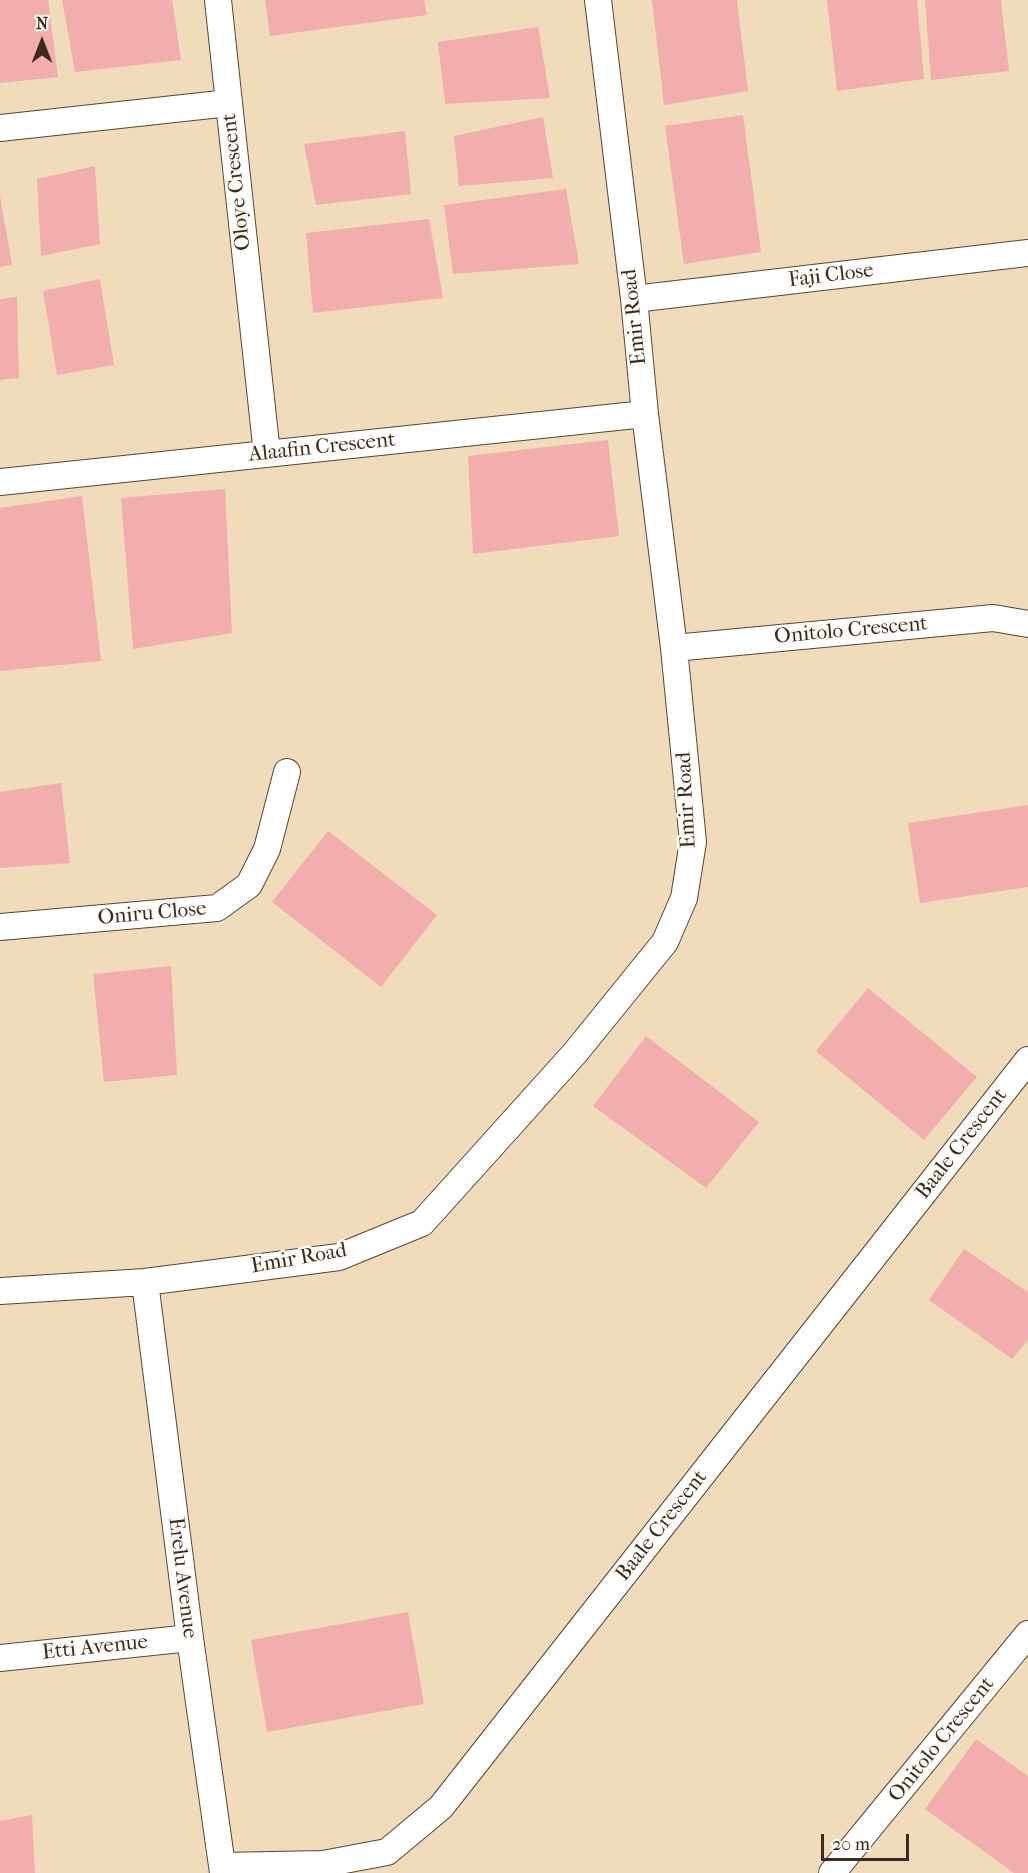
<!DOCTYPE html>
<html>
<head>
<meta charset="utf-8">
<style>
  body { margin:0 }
  #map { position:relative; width:1028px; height:1873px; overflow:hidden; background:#f0dcba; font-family:"IM FELL French Canon",serif }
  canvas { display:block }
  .north { position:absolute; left:12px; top:12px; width:60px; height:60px; -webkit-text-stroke:4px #fdfcf7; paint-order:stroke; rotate:0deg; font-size:16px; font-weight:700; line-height:24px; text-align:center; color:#3b2a1e }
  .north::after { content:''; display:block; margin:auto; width:21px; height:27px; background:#3b2a1e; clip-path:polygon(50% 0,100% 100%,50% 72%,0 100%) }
  .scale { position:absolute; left:821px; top:1834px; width:88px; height:27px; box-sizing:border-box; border:3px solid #3b2a1e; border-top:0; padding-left:8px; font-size:18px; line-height:21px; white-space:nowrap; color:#3b2a1e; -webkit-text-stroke:4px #fdfcf7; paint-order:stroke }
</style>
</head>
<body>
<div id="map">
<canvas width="1028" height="1873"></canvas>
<div class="north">N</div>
<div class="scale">20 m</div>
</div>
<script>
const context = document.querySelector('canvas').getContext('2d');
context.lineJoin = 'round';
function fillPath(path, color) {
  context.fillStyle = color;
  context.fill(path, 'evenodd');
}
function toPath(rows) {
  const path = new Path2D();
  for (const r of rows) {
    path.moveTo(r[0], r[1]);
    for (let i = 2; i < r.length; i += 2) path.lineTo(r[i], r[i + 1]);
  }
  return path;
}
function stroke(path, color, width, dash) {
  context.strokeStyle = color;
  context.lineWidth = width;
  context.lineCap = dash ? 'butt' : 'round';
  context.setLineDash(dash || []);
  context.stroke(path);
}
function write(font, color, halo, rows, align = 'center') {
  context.font = font + ' "IM FELL French Canon",serif';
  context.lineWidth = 5;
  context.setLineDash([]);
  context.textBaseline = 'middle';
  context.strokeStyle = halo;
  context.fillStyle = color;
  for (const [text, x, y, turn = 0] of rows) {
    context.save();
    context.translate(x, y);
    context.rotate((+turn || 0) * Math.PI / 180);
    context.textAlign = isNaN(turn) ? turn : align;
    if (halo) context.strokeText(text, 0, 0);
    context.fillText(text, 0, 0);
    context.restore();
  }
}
fillPath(toPath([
  [0,0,48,0,58,77,0,83],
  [62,0,172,0,181,60,75,72],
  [265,0,424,0,427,15,270,36],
  [652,0,737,0,748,91,664,105],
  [827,0,917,0,924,79,837,91],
  [925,0,1001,0,1009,71,931,80],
  [538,27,550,98,445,104,438,42],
  [743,115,761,252,684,264,665,126],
  [543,117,553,178,459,186,454,136],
  [405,131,411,194,316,205,304,144],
  [95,166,100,244,41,256,37,179],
  [566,189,579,264,453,274,444,205],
  [0,196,12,265,0,267],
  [429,219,443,298,313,313,306,233],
  [100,279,114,365,57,375,43,291],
  [17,297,19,378,0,380,0,299],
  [608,440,619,536,473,554,468,456],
  [225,489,232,633,133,649,121,498],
  [82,496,101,661,0,671,0,508],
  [61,783,70,863,0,868,0,792],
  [1028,805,1028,887,920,903,908,823],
  [328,831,437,915,381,987,272,902],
  [171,966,177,1075,104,1082,93,974],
  [868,988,977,1077,924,1140,816,1051],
  [646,1036,759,1122,706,1188,593,1106],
  [964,1249,1028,1292,1028,1340,1012,1359,929,1300],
  [408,1612,424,1704,267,1732,251,1640],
  [976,1739,1028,1776,1028,1873,1014,1873,925,1809],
  [32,1815,35,1873,0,1873,0,1821]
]), '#f2aead');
const street = toPath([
  [218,0,229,103],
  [0,128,229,103,267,454],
  [634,299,1028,253],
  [0,482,645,414],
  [674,648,993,618,1028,624],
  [0,927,217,908,249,885,267,849,287,772],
  [145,1282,190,1638,223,1873],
  [0,1291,145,1282,339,1257,422,1223,575,1053,665,942,684,898,693,842,674,648,645,414,634,299,598,0],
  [0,1658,190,1638],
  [222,1866,323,1864,387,1852,441,1807,1028,1060],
  [832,1873,1028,1634]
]);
stroke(street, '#564535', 28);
stroke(street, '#fff', 26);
write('21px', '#3b2a1e', '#fdfcf7', [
  ["Oloye Crescent",237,182,-96],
  ["Faji Close",831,276,-7],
  ["Emir Road",635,317,-96],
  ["Alaafin Crescent",322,448,-6],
  ["Onitolo Crescent",851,631,-5],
  ["Emir Road",687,800,-93],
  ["Oniru Close",152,914,-5],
  ["Baale Crescent",962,1144,-52],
  ["Emir Road",299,1259,-10],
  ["Baale Crescent",662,1526,-52],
  ["Erelu Avenue",182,1578,83],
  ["Etti Avenue",95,1648,-6],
  ["Onitolo Crescent",942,1740,-51]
]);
</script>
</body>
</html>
